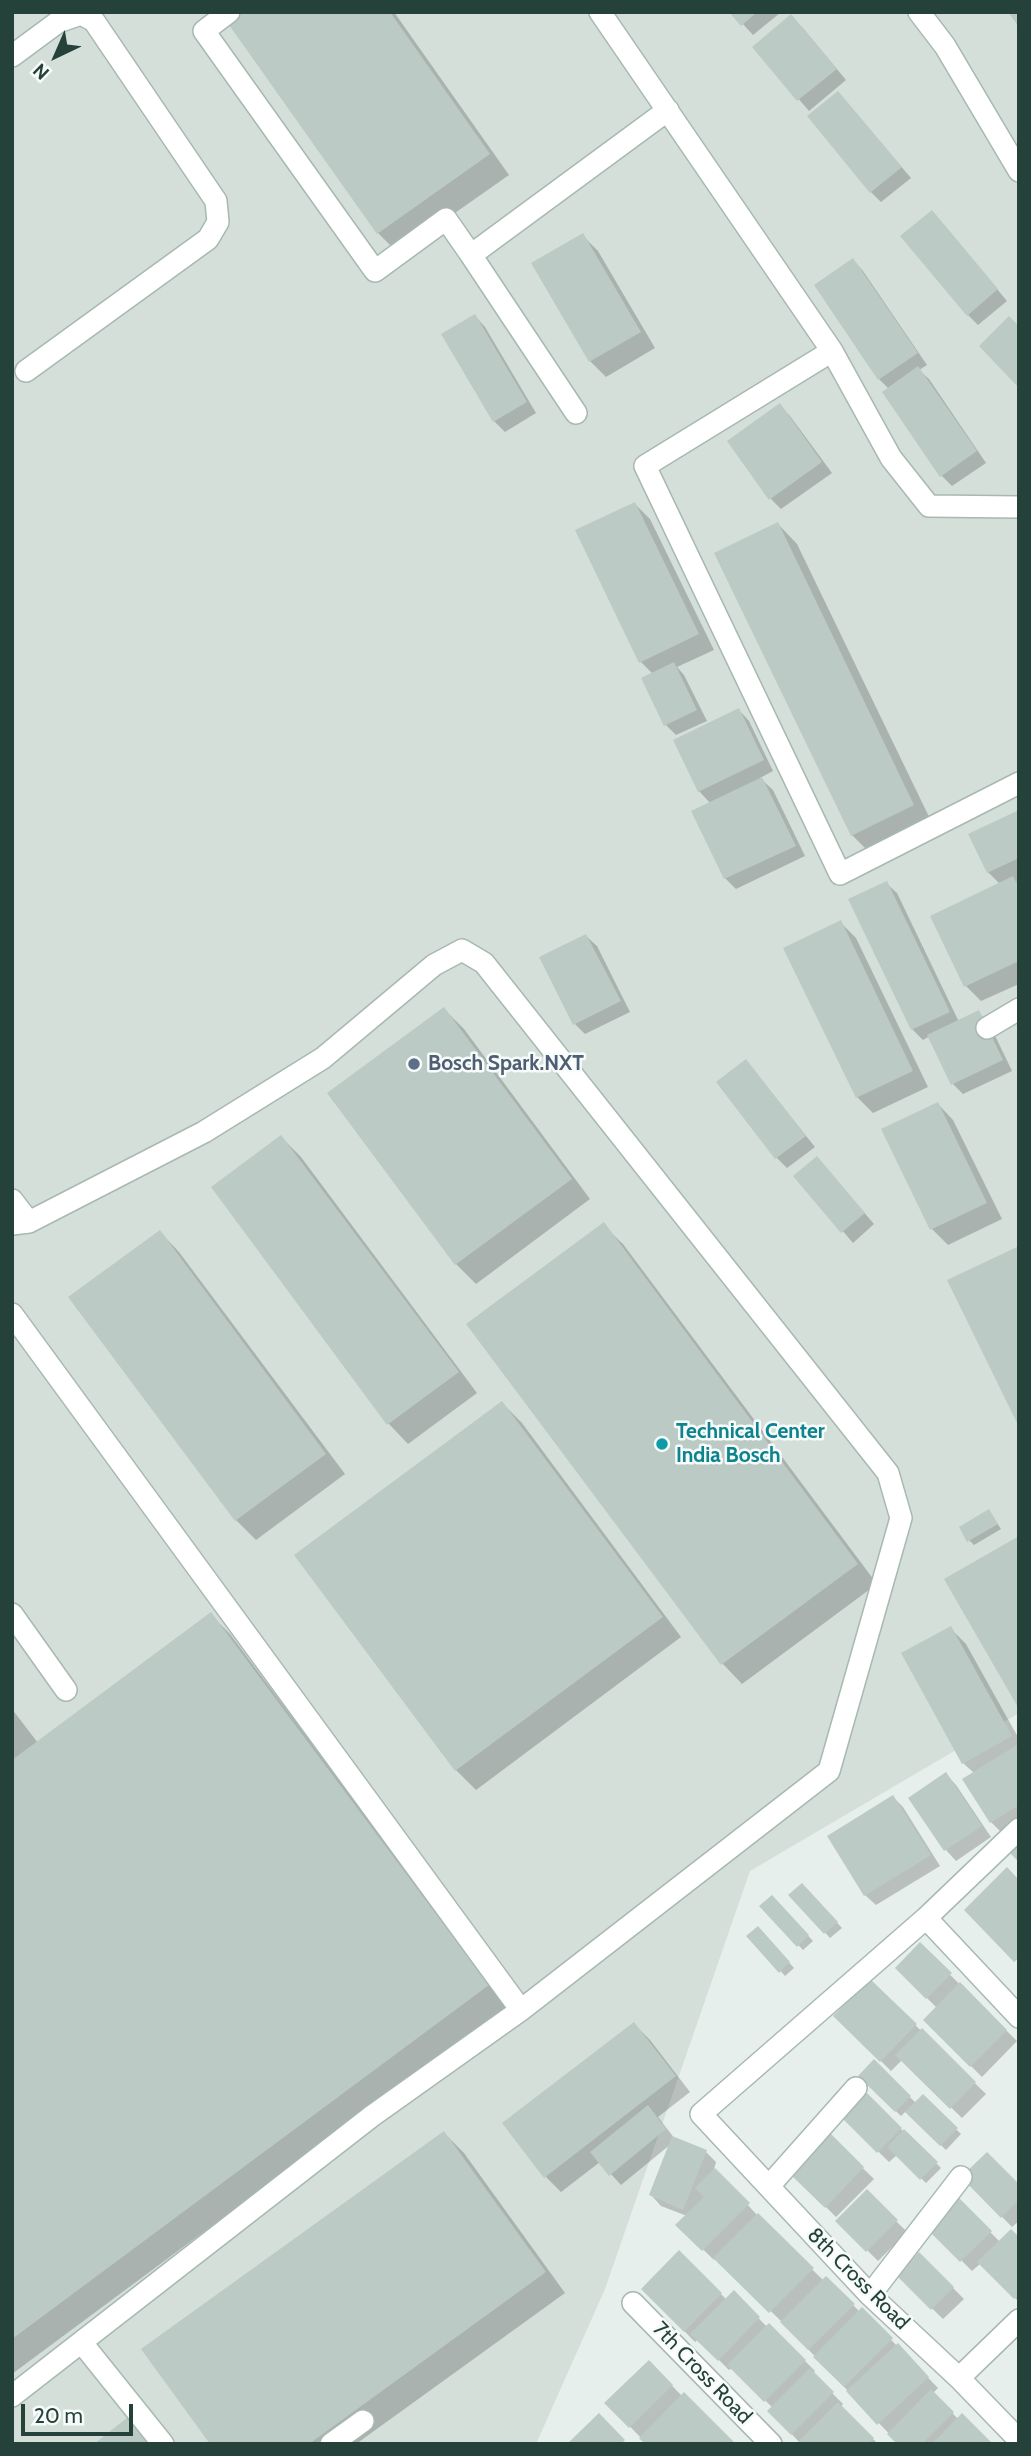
<!DOCTYPE html>
<html>
<head>
<meta charset="utf-8">
<style>
  body { margin:0 }
  #map { position:relative; width:1031px; height:2456px; overflow:hidden; background:#e6efeb; font-family:Cabin,sans-serif }
  canvas { display:block }
  .frame { position:absolute; inset:0; border:14px solid #24423a; pointer-events:none }
  .north { position:absolute; left:21px; top:21px; width:70px; height:70px; -webkit-text-stroke:5px #f7fbf9; paint-order:stroke; rotate:224deg; font-size:19px; font-weight:700; line-height:28px; text-align:center; color:#24423a }
  .north::after { content:''; display:block; margin:auto; width:24px; height:32px; background:#24423a; clip-path:polygon(50% 0,100% 100%,50% 72%,0 100%) }
  .scale { position:absolute; left:21px; top:2404px; width:112px; height:32px; box-sizing:border-box; border:4px solid #24423a; border-top:0; padding-left:9px; font-size:21px; line-height:24px; white-space:nowrap; color:#24423a; -webkit-text-stroke:5px #f7fbf9; paint-order:stroke }
</style>
</head>
<body>
<div id="map">
<canvas width="1031" height="2456"></canvas>
<div class="frame"></div>
<div class="north">N</div>
<div class="scale">20 m</div>
</div>
<script>
const context = document.querySelector('canvas').getContext('2d');
context.lineJoin = 'round';
function fillPath(path, color) {
  context.fillStyle = color;
  context.fill(path, 'evenodd');
}
function toPath(rows) {
  const path = new Path2D();
  for (const r of rows) {
    path.moveTo(r[0], r[1]);
    for (let i = 2; i < r.length; i += 2) path.lineTo(r[i], r[i + 1]);
  }
  return path;
}
function stroke(path, color, width, dash) {
  context.strokeStyle = color;
  context.lineWidth = width;
  context.lineCap = dash ? 'butt' : 'round';
  context.setLineDash(dash || []);
  context.stroke(path);
}
function write(font, color, halo, rows, align = 'center') {
  context.font = font + ' Cabin,sans-serif';
  context.lineWidth = 5;
  context.setLineDash([]);
  context.textBaseline = 'middle';
  context.strokeStyle = halo;
  context.fillStyle = color;
  for (const [text, x, y, turn = 0] of rows) {
    context.save();
    context.translate(x, y);
    context.rotate((+turn || 0) * Math.PI / 180);
    context.textAlign = isNaN(turn) ? turn : align;
    if (halo) context.strokeText(text, 0, 0);
    context.fillText(text, 0, 0);
    context.restore();
  }
}
fillPath(toPath([
  [12,12,1019,12,1019,1713,750,1871,605,2289,536,2444,12,2444]
]), '#d4dfda');
fillPath(toPath([
  [244,12,394,12,509,175,398,253,378,233],
  [732,12,779,12,780,13,753,35],
  [802,27,846,80,809,111,754,47],
  [838,93,911,178,881,202,871,192],
  [942,223,1007,301,978,325,968,315],
  [582,235,598,251,655,348,606,377,590,361],
  [853,260,863,271,927,365,919,370,929,379,986,463,952,486,942,476,889,389,879,379],
  [475,316,485,327,536,413,505,432,494,421],
  [779,405,790,416,832,473,781,509,771,499],
  [635,504,650,519,714,650,677,667,684,675,707,721,676,735,666,725,653,674,641,662],
  [778,524,797,544,933,825,872,855,852,835],
  [739,710,749,721,773,771,760,778,773,790,805,856,736,889,725,878,711,804,699,791],
  [1019,812,1019,880,1016,882,1019,884,1019,984,981,1001,966,986,1000,884,988,872],
  [886,883,897,893,959,1022,979,1013,989,1023,1012,1071,963,1094,953,1084,930,1036,923,1040,912,1029],
  [840,922,856,938,928,1087,873,1113,857,1097],
  [586,936,597,946,630,1012,585,1034,575,1024],
  [444,1009,464,1029,590,1199,476,1284,456,1264,329,1093],
  [746,1061,815,1147,787,1168,777,1158],
  [938,1104,953,1120,1002,1219,948,1245,932,1229,883,1130],
  [281,1137,301,1157,477,1393,408,1444,389,1424,213,1187],
  [817,1158,874,1224,853,1243,796,1176],
  [603,1225,623,1244,877,1584,742,1684,723,1664,469,1324],
  [160,1232,179,1252,345,1474,256,1540,236,1520,71,1297],
  [502,1403,522,1423,681,1637,476,1790,456,1770],
  [989,1511,1001,1529,974,1545,969,1540],
  [211,1615,230,1634,508,2006,12,2374,12,1709,38,1743],
  [950,1628,966,1644,1019,1739,1019,1822,1002,1833,991,1822,964,1779,974,1773,963,1763],
  [946,1774,956,1785,991,1837,956,1861,946,1850,911,1799],
  [893,1797,903,1807,940,1866,876,1905,865,1895],
  [802,1885,842,1928,830,1938,791,1895],
  [772,1897,813,1941,803,1950,762,1907],
  [758,1928,794,1968,785,1976,749,1936],
  [920,1945,1017,2041,982,2077,925,2020,937,2008,897,1968],
  [870,1981,986,2094,962,2118,902,2060,891,2071,836,2016],
  [634,2024,650,2040,690,2092,658,2117,675,2139,706,2152,716,2162,714,2169,758,2216,824,2281,826,2278,860,2312,862,2310,938,2388,933,2393,959,2420,990,2444,899,2444,782,2322,716,2258,714,2260,678,2225,687,2216,661,2206,651,2195,671,2144,621,2185,600,2162,561,2192,546,2177],
  [874,2062,916,2103,923,2097,961,2134,946,2150,906,2111,901,2116,860,2076],
  [866,2095,941,2168,926,2183,897,2155,889,2162,843,2117],
  [444,2133,464,2153,565,2293,356,2444,212,2444],
  [829,2135,874,2179,836,2217,792,2173],
  [963,2177,1019,2186,1019,2221,1012,2227],
  [867,2192,907,2232,878,2261,838,2221],
  [958,2199,1000,2242,1019,2239,1019,2302,981,2263,972,2271,929,2228],
  [679,2253,727,2300,734,2293,767,2327,769,2325,815,2371,813,2374,843,2404,841,2407,878,2444,801,2444,770,2411,773,2408,732,2368,729,2370,698,2339,695,2342,643,2289],
  [919,2254,964,2299,943,2319,898,2275],
  [649,2362,682,2396,647,2444,607,2403]
]), '#0003');
fillPath(toPath([
  [241,12,390,12,490,154,377,234,227,22],
  [729,12,757,12,741,26],
  [1008,12,1019,12,1019,27],
  [791,14,837,69,797,101,752,47],
  [838,91,902,167,870,193,807,116],
  [932,210,998,289,967,316,900,236],
  [583,233,641,332,589,362,531,263],
  [853,258,918,353,878,380,814,285],
  [475,314,527,402,493,422,441,334],
  [1009,316,1019,326,1019,388,979,346],
  [918,366,977,451,940,477,882,392],
  [780,403,822,462,769,500,727,441],
  [635,502,699,634,639,663,575,530],
  [778,522,914,805,851,836,714,553],
  [674,662,697,710,664,726,641,678],
  [739,708,764,760,698,792,673,740],
  [762,777,796,846,724,879,691,811],
  [1019,810,1019,858,987,873,968,834],
  [1013,876,1019,888,1019,961,964,987,930,916],
  [887,881,950,1012,911,1030,848,899],
  [841,920,913,1071,856,1098,783,948],
  [586,934,621,1001,573,1025,539,957],
  [444,1007,572,1179,455,1265,327,1093],
  [979,1010,1003,1060,951,1085,927,1035],
  [746,1059,806,1136,775,1159,716,1082],
  [938,1102,987,1203,930,1230,881,1129],
  [281,1135,459,1372,387,1425,211,1187],
  [817,1156,865,1213,841,1233,793,1176],
  [604,1222,858,1564,721,1665,466,1324],
  [160,1230,326,1454,235,1521,68,1297],
  [1019,1246,1019,1427,947,1280],
  [502,1401,663,1617,455,1771,294,1555],
  [989,1509,998,1524,967,1542,959,1527],
  [1019,1536,1019,1709,944,1579],
  [211,1612,489,1985,12,2339,12,1760],
  [951,1626,1012,1736,962,1764,901,1653],
  [1017,1745,1019,1747,1019,1805,990,1823,962,1779],
  [946,1772,982,1826,944,1851,908,1798],
  [893,1795,931,1855,864,1896,827,1836],
  [1019,1840,1019,1862,1008,1851],
  [1007,1867,1019,1880,1019,1958,1014,1962,964,1910],
  [802,1883,838,1922,824,1934,788,1895],
  [772,1895,809,1935,797,1947,759,1906],
  [758,1926,790,1962,779,1973,746,1936],
  [920,1942,952,1973,926,1999,895,1968],
  [870,1979,917,2024,880,2062,833,2016],
  [960,1982,1007,2030,970,2067,923,2020],
  [634,2022,676,2076,544,2178,502,2123],
  [922,2028,976,2082,950,2109,895,2055],
  [874,2059,911,2096,895,2112,858,2076],
  [866,2092,902,2128,877,2153,841,2117],
  [923,2094,958,2128,940,2146,905,2112],
  [648,2105,666,2129,609,2176,590,2152],
  [904,2129,938,2162,920,2180,887,2147],
  [444,2131,546,2272,309,2444,210,2444,141,2349],
  [829,2132,864,2167,825,2208,789,2173],
  [672,2136,707,2150,683,2210,649,2195],
  [987,2152,1019,2184,1019,2200,1001,2218,961,2177],
  [715,2168,750,2203,702,2251,675,2225,704,2197,695,2188],
  [867,2189,898,2220,866,2252,835,2221],
  [958,2197,992,2231,960,2262,926,2228],
  [758,2213,814,2268,769,2313,713,2258],
  [1011,2229,1019,2237,1019,2295,1014,2299,977,2262],
  [679,2250,722,2293,684,2332,641,2289],
  [919,2252,954,2287,931,2310,896,2275],
  [826,2276,855,2304,808,2350,780,2322],
  [734,2290,760,2317,718,2361,690,2334],
  [862,2307,893,2338,844,2387,813,2357],
  [769,2323,806,2360,764,2402,727,2365],
  [898,2343,929,2377,877,2425,846,2391],
  [649,2360,673,2385,629,2428,604,2403],
  [810,2368,834,2392,791,2435,767,2411],
  [931,2389,954,2412,922,2444,897,2444,887,2434],
  [684,2392,736,2444,645,2444,639,2438],
  [838,2402,874,2438,868,2444,796,2444],
  [133,2413,157,2444,94,2444],
  [599,2413,625,2440,621,2444,567,2444],
  [962,2413,993,2444,932,2444]
]), '#bbcac4');
const minor = toPath([
  [229,12,204,31,375,271,446,219,471,255],
  [600,12,832,351],
  [919,12,945,46,1019,171],
  [12,56,58,22,81,14,94,21,216,201,218,222,208,239,26,371],
  [576,413,471,255,668,110],
  [1019,507,929,506,891,458,832,351,645,466,840,874,1019,783],
  [987,1028,1019,1009],
  [12,1200,29,1222],
  [12,1224,29,1222,204,1132,323,1058,434,965,462,950,484,963,888,1473,901,1518,829,1771,521,2010,372,2116,12,2396],
  [12,1314,521,2010],
  [12,1614,66,1690],
  [1019,1829,926,1918,701,2114,870,2295,959,2378,1019,2440],
  [926,1918,1019,2017],
  [769,2186,856,2088],
  [870,2295,961,2177],
  [633,2303,771,2444],
  [82,2343,163,2444],
  [959,2378,1019,2320],
  [331,2444,363,2421]
]);
stroke(minor, '#a8b8b2', 24);
stroke(minor, '#fff', 21);
for (const [x, y, r, color] of [
  [414,1064,7,"#5c6f8a"],
  [662,1444,7,"#0f9aa8"]
]) {
  const dot = new Path2D();
  dot.arc(x, y, r, 0, 2 * Math.PI);
  context.fillStyle = color;
  context.fill(dot);
  stroke(dot, '#f7fbf9', 2.5);
}
write('bold 21px', '#4e5e75', '#f7fbf9', [
  ["Bosch Spark.NXT",428,1064]
], 'left');
write('bold 21px', '#0d838f', '#f7fbf9', [
  ["Technical Center",676,1432],
  ["India Bosch",676,1456]
], 'left');
write('21px', '#24423a', '#f7fbf9', [
  ["8th Cross Road",858,2279,45],
  ["7th Cross Road",702,2373,46]
]);
</script>
</body>
</html>
